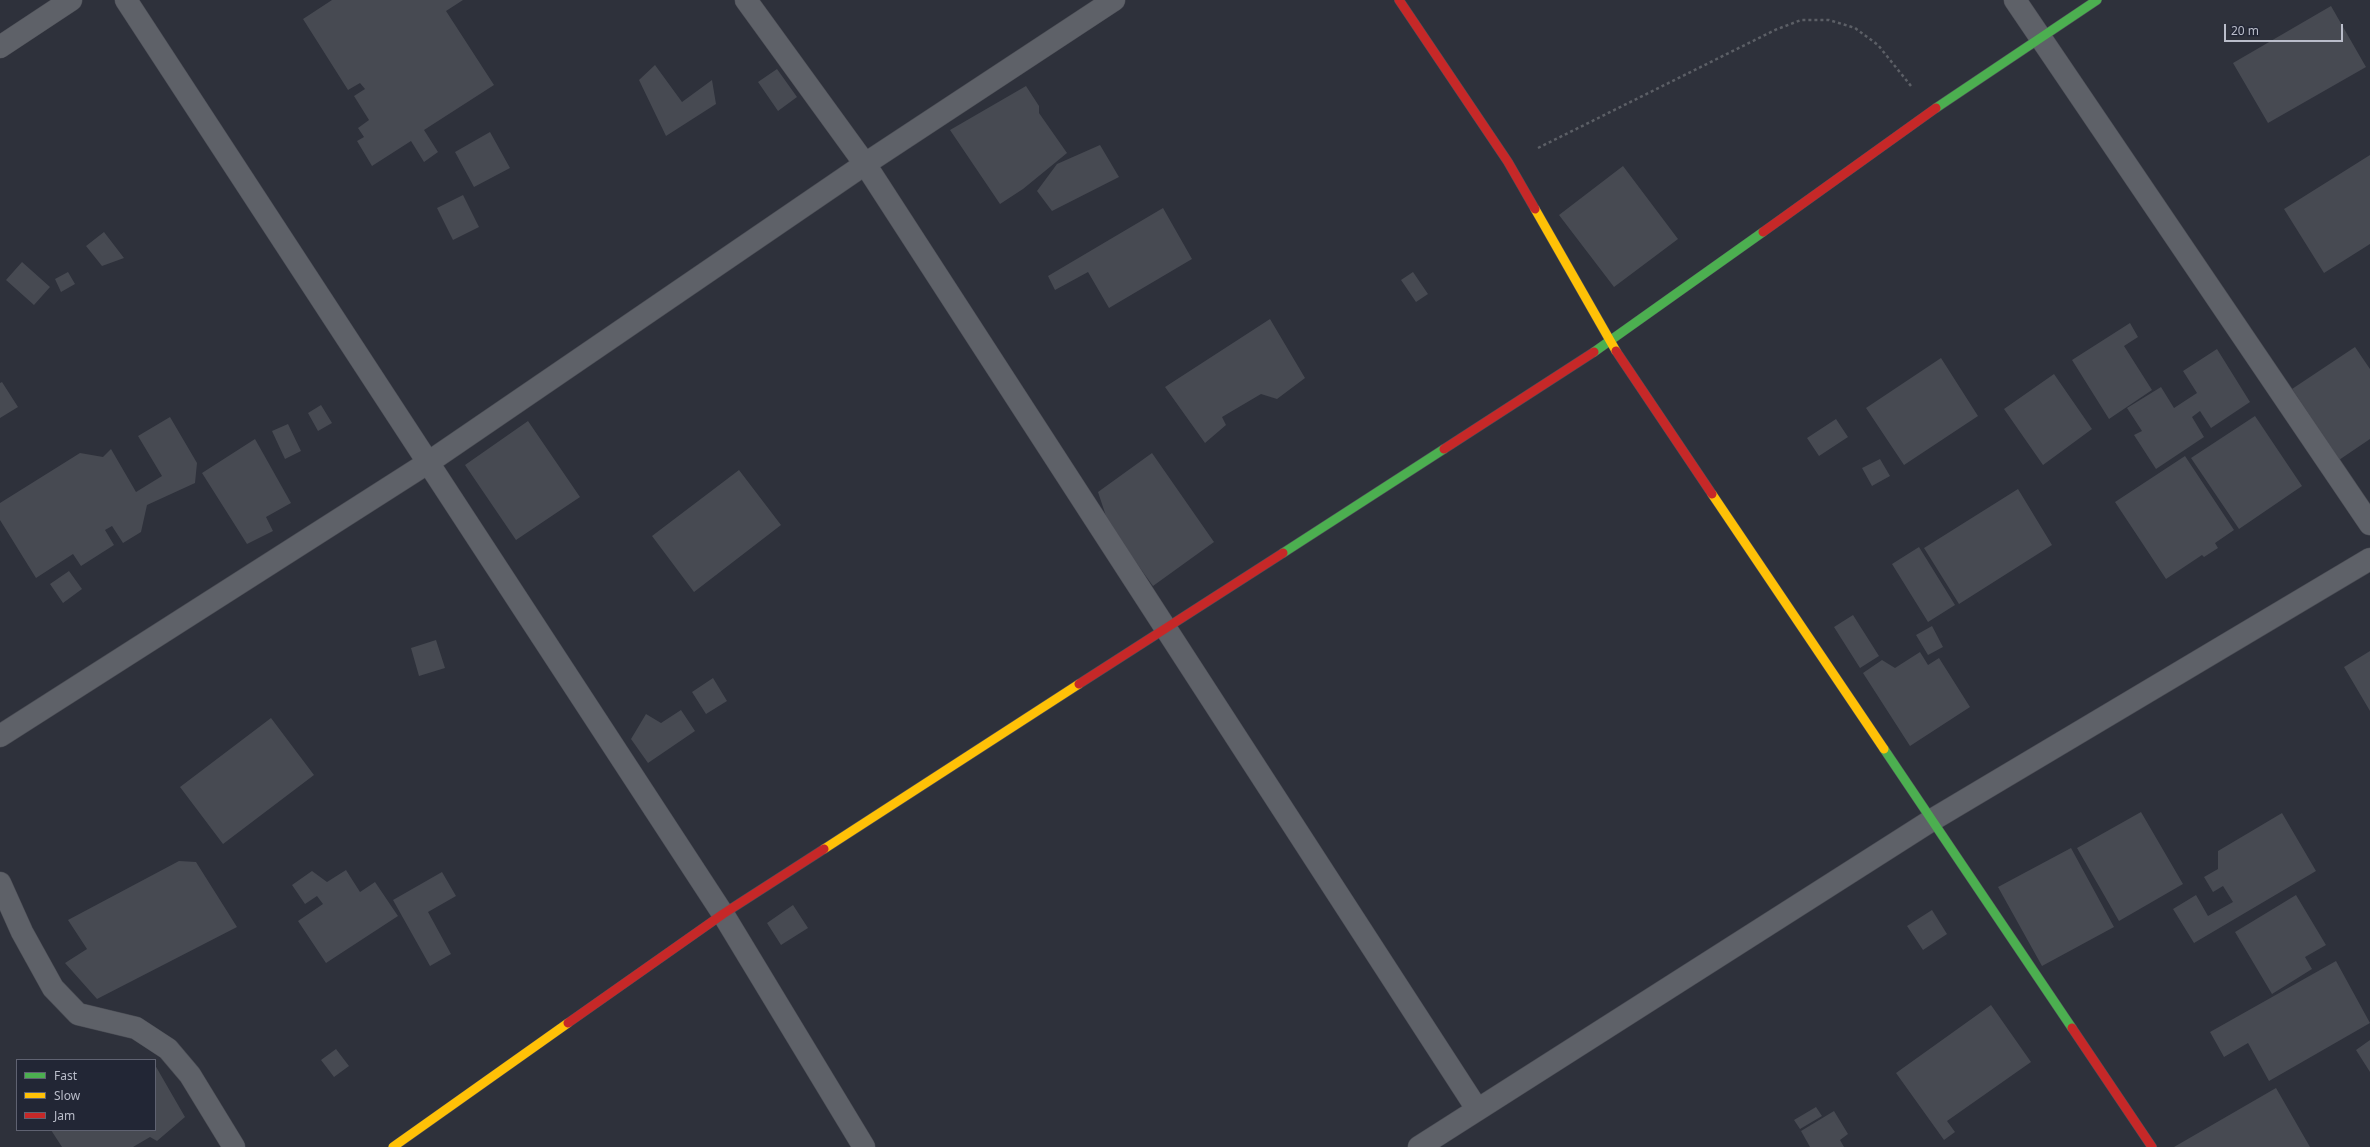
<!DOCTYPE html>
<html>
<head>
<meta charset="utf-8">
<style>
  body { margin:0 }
  #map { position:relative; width:2370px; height:1147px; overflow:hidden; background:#2e313b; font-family:"Noto Sans",sans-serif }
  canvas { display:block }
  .legend { position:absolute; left:16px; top:1059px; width:140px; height:72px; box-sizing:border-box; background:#222635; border:1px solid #5f6271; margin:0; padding:5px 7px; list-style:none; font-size:12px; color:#babdca }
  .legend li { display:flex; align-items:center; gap:8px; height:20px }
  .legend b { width:20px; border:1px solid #5f6271 }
  .scale { position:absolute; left:2224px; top:24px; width:119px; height:18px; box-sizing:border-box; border:2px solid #babdca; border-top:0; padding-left:5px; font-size:12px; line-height:14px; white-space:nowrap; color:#babdca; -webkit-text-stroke:3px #222635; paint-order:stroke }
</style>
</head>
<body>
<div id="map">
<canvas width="2370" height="1147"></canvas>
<ul class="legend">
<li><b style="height:5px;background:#4caf50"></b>Fast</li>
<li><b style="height:5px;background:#ffc107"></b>Slow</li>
<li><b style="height:5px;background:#c62828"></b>Jam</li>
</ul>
<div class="scale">20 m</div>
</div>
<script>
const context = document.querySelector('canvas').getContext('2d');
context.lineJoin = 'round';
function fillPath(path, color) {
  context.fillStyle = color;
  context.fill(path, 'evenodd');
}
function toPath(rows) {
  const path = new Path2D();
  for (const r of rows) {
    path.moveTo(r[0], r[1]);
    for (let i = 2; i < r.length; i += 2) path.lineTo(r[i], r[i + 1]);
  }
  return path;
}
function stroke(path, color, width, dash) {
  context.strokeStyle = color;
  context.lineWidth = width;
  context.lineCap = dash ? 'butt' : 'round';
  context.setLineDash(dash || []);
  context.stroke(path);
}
fillPath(toPath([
  [332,0,463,0,446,11,494,85,424,130,438,152,424,162,411,141,372,166,357,141,364,137,358,128,369,120,354,96,365,89,360,83,348,90,303,19],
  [2331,6,2366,67,2268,123,2233,63],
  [655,65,682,102,712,80,716,104,666,136,639,80],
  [777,69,797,97,778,111,758,82],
  [1026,86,1039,106,1039,113,1067,153,1023,189,1000,204,950,130],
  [490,132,510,168,474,187,455,152],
  [1100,145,1119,177,1052,211,1037,191,1057,164],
  [2370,155,2370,244,2324,273,2284,209],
  [1623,166,1678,239,1614,287,1559,215],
  [463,195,479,227,453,240,437,208],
  [1163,208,1192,259,1109,308,1088,272,1055,290,1048,276],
  [104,232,124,258,102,266,86,246],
  [22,262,50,287,34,305,6,280],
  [68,272,75,284,61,292,55,279],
  [1413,272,1428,294,1416,302,1401,280],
  [1270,319,1305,378,1277,399,1261,394,1222,417,1226,425,1205,443,1165,387],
  [2130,323,2138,337,2124,346,2152,390,2109,419,2072,360],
  [2355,347,2370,369,2370,439,2339,460,2292,389],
  [2217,349,2250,402,2211,428,2200,411,2192,417,2204,437,2156,469,2134,435,2142,431,2127,408,2161,387,2174,408,2197,393,2183,371],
  [1941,358,1978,416,1904,465,1866,408],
  [2054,374,2092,429,2043,465,2004,409],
  [2,382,18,407,0,418,0,383],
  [321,405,332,423,318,431,308,413],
  [2255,416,2302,486,2239,529,2191,458],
  [170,417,197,463,195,483,147,505,141,532,123,543,112,526,105,530,114,545,81,566,73,554,36,578,0,520,0,503,80,453,103,457,111,449,136,492,162,476,138,436],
  [1836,419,1848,437,1819,456,1807,438],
  [528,421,580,497,516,540,465,465],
  [288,424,301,451,285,459,272,431],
  [255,439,291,503,266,517,273,531,247,544,202,473],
  [1152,453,1214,542,1153,586,1109,525,1098,492],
  [2185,456,2234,530,2215,543,2218,548,2204,557,2202,555,2166,579,2115,502],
  [1880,459,1890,476,1872,486,1862,468],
  [739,470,781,525,694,592,652,536],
  [2018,489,2052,545,1959,604,1924,548],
  [1919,547,1955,605,1928,622,1892,564],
  [69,571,82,589,63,603,50,584],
  [1853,615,1879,656,1860,668,1834,627],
  [1932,626,1943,647,1928,655,1916,635],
  [436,640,445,668,419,676,411,648],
  [2370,651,2370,711,2344,667],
  [1920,652,1928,665,1939,658,1970,707,1910,746,1863,673,1882,660,1895,668],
  [713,678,727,701,706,714,692,692],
  [681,710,695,731,648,763,631,739,646,714,661,723],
  [271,718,314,775,223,844,180,787],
  [2141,812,2183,884,2119,921,2077,848],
  [2282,813,2316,871,2194,943,2173,909,2196,895,2208,916,2233,902,2223,886,2213,892,2204,877,2218,869,2218,851],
  [2071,848,2114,927,2042,966,1998,887],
  [179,861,196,862,237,927,97,999,65,963,87,949,68,920],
  [346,870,360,892,375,882,398,916,326,963,298,921,323,904,317,896,305,904,292,885,312,871,327,882],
  [442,872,456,896,428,912,451,954,430,966,393,900],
  [2296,895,2326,945,2305,957,2312,969,2272,994,2235,932],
  [793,905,808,928,781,945,767,923],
  [1932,910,1947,934,1923,950,1907,926],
  [2336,961,2370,1023,2269,1081,2248,1043,2224,1057,2210,1032],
  [1991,1005,2031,1062,1947,1121,1955,1132,1944,1140,1896,1073],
  [2370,1040,2370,1072,2356,1050],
  [336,1049,349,1066,334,1077,321,1060],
  [155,1065,185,1117,157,1141,150,1137,133,1147,62,1147,51,1130,155,1130],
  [2276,1088,2310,1147,2174,1147],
  [1816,1107,1822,1116,1800,1129,1794,1120],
  [1834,1111,1848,1134,1840,1140,1844,1147,1810,1147,1801,1131]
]), '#474a52');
const street = toPath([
  [126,0,723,914,864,1147],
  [746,0,865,164,1477,1109],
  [2015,0,2370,524],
  [0,47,71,0],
  [0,736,429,462,865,164,1114,0],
  [0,883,22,932,53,988,78,1014,136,1028,168,1049,190,1075,234,1147],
  [1419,1147,1932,820,2370,559]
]);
const fast = toPath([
  [1936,108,2097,0],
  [1594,352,1763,232],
  [1283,553,1444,449],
  [1884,749,2072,1028]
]);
const slow = toPath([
  [1535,209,1616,351],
  [1712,494,1884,749],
  [824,849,1079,684],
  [393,1147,568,1023]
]);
const jam = toPath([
  [1399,0,1508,162,1535,209],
  [1763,232,1936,108],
  [1616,351,1712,494],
  [1444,449,1594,352],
  [1079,684,1283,553],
  [568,1023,723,914,824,849],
  [2072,1028,2152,1147]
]);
stroke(street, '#4a4c54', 23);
stroke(fast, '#4c4e57', 10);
stroke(slow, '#4c4e57', 10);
stroke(jam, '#4c4e57', 10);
stroke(toPath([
  [1538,148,1775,30,1801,20,1829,20,1855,28,1878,45,1911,86]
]), '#5c5f66', 2.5, [3, 3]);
stroke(street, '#5e6168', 22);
stroke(fast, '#4caf50', 9);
stroke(slow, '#ffc107', 9);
stroke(jam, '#c62828', 9);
</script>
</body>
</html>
